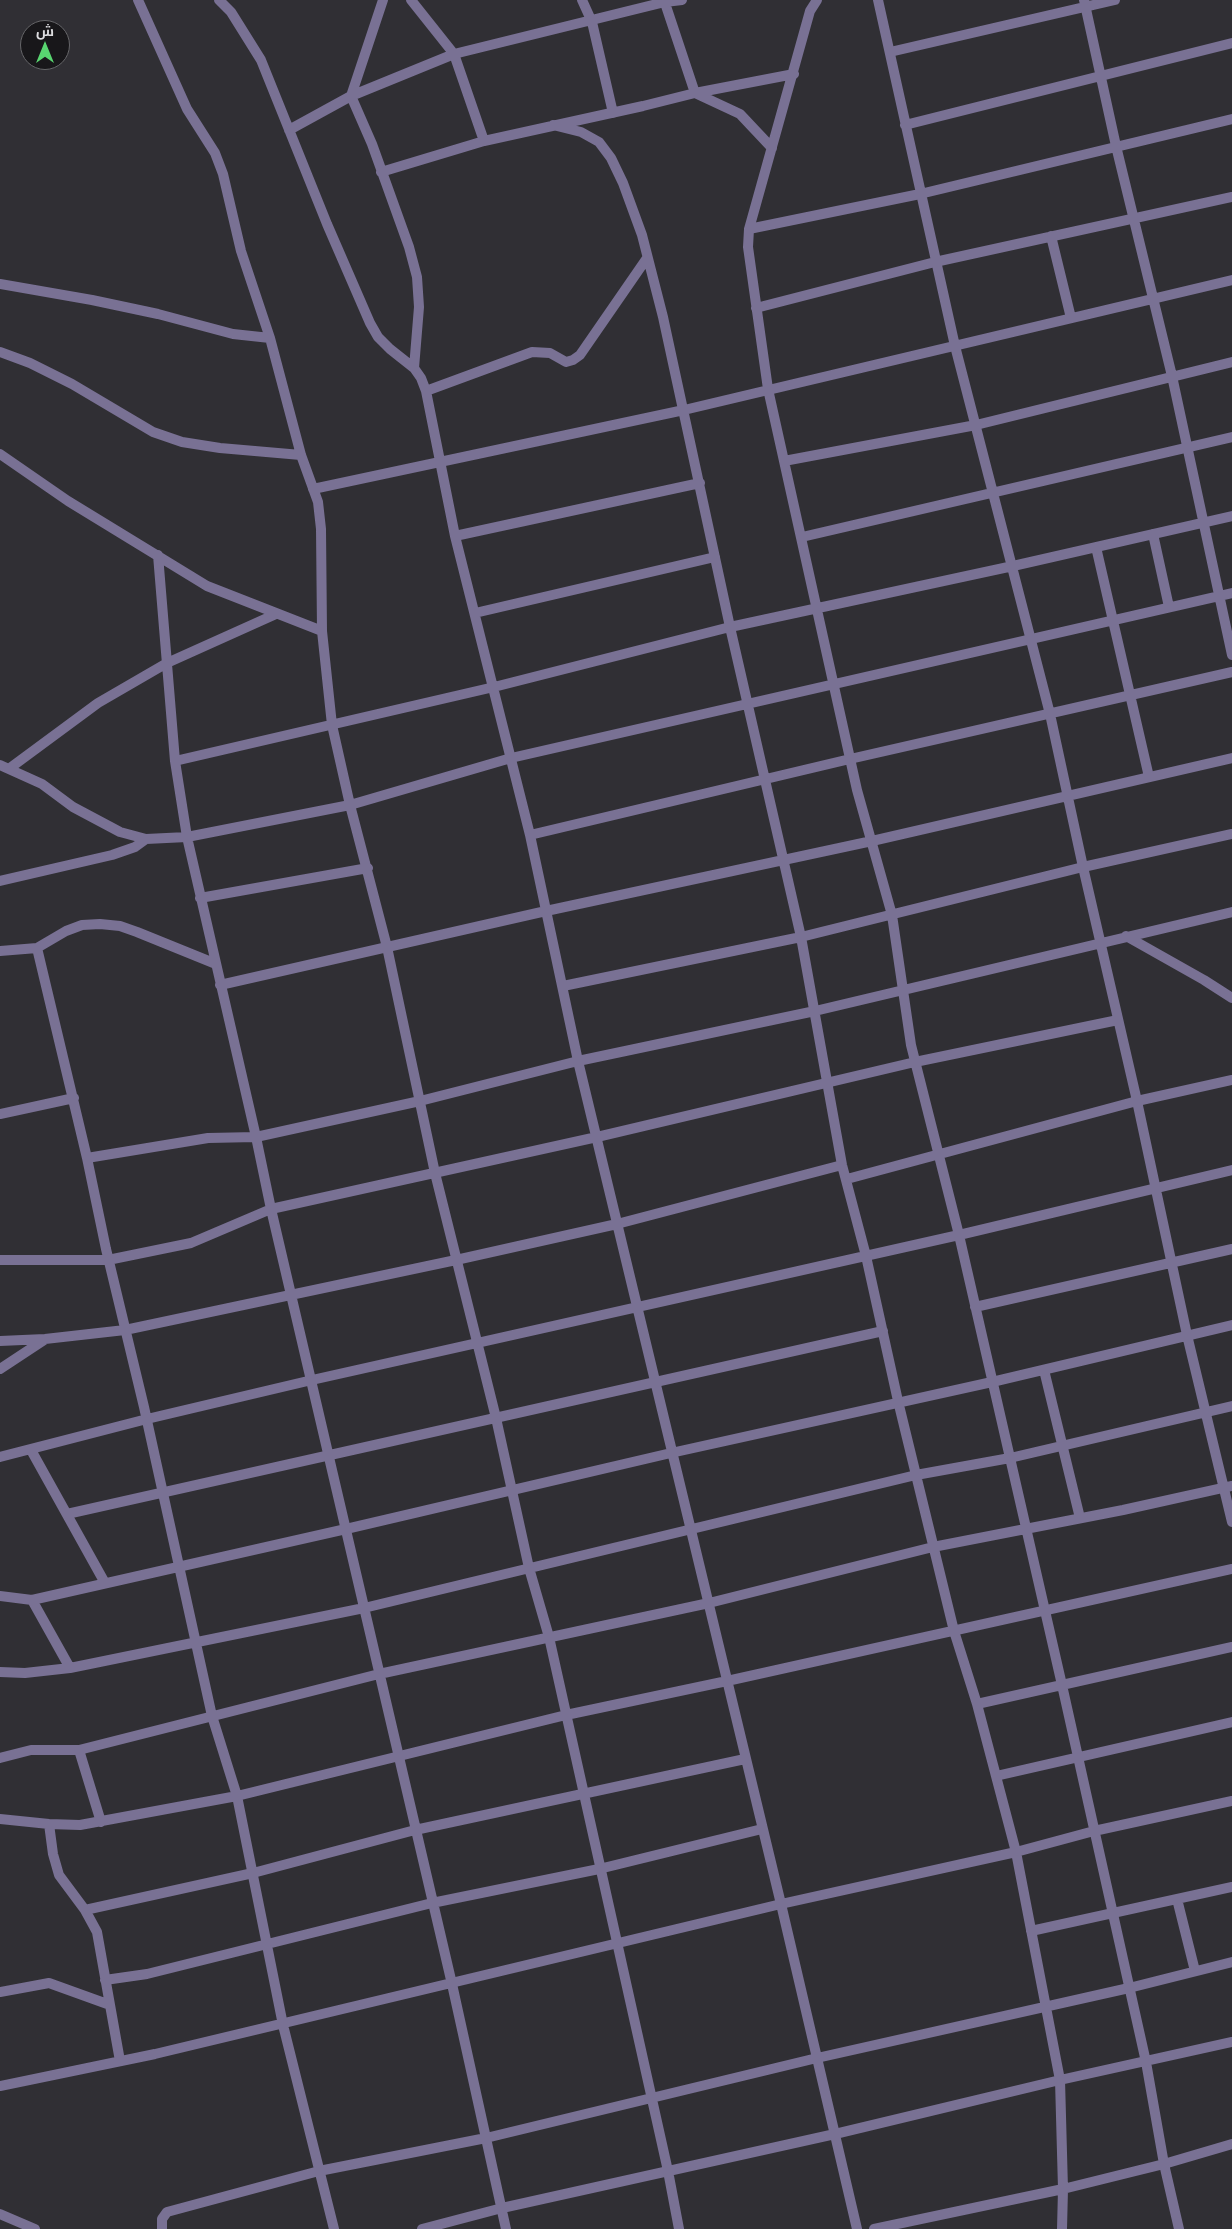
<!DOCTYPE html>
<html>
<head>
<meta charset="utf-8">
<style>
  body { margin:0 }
  #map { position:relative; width:1232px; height:2229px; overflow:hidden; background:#302f34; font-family:Merriweather,Cairo,serif }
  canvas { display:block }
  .north { position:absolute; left:20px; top:20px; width:50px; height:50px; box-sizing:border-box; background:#18171a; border:1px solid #666669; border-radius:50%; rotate:0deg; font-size:14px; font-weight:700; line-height:20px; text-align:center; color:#dcdcdf }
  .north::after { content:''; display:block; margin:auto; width:18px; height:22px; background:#58d570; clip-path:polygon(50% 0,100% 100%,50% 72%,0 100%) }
</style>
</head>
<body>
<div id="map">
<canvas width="1232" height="2229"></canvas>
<div class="north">ش</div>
</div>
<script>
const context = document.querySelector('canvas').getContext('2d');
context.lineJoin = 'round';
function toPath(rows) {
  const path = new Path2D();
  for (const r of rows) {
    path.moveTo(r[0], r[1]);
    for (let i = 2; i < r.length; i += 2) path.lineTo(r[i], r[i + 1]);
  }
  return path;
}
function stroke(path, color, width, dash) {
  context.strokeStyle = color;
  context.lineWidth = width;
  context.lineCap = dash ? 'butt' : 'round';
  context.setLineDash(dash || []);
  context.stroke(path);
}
stroke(toPath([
  [138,0,187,109,215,153,223,174,241,251,270,338,301,455,318,502,321,529,322,631,332,725,350,805,387,947,435,1173,496,1418,529,1568,549,1637,668,2171,679,2229],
  [219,0,231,12,261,60,327,224,370,323,378,337,390,349,414,368,421,378,426,391,455,536,530,835,578,1061,781,1904,857,2229],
  [383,0,351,96,372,144,409,247,417,277,419,307,414,368],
  [411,0,454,54,484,141],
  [582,0,592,22,613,113],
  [664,0,695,93,740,114,772,148],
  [817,0,810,11,749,229,748,247,768,389,857,790,892,915,911,1045,959,1235,1062,1685,1146,2062,1164,2164,1179,2229],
  [878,0,955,346,1050,714,1083,867,1137,1101,1187,1335,1232,1522],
  [1084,0,1116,146,1172,376,1232,655],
  [890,52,1115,0],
  [553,125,581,132,599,142,611,158,623,183,642,235,663,317,730,627,801,937,842,1165,866,1256,898,1401,954,1631,977,1704,1016,1852,1060,2080,1063,2189,1062,2229],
  [905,125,1232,43],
  [289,130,351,96,454,54,665,2,682,0],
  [381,172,484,141,643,106,695,93,794,74],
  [749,229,920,194,1232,119],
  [1051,236,1071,318],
  [0,284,92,300,158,314,233,334,270,338],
  [756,308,935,262,1232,197],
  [0,352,30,363,72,384,153,432,182,442,220,448,301,455],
  [426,391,532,352,550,353,566,362,573,360,580,355,647,258],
  [0,454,68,501,207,586,322,631],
  [784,461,976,425,1232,362],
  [313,489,684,410,1232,280],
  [1153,534,1169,607],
  [455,536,700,483],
  [802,537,1232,437],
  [1096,547,1149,777],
  [158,555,175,761,187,837,256,1137,271,1209,452,1984,506,2229],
  [475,613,715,557],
  [175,761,494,687,730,627,1013,566,1232,516],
  [0,765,42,784,73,807,120,832,146,839,187,837,350,805,511,758,1232,593],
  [10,768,98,703,167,663,276,614],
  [530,835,850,759,1232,672],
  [0,881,112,855,135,847,146,839],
  [200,898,368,868],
  [1126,936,1204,980,1232,998],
  [37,948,87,1158,106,1249,144,1407,212,1716,237,1796,283,2025,334,2229],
  [0,951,37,948,66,931,82,925,100,924,120,926,137,932,216,964],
  [220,985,546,911,872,841,1232,758],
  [563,986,801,937,1083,867,1232,834],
  [0,1114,74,1098],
  [87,1158,208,1138,256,1137,420,1101,578,1061,815,1011,1232,912],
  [847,1179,1137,1101,1232,1080],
  [0,1260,108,1260,191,1243,271,1209,597,1137,915,1062,1118,1020],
  [975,1307,1232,1249],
  [0,1341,45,1339,125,1330,456,1260,617,1224,842,1165],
  [0,1369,44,1340],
  [1044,1370,1080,1518],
  [31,1450,105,1583],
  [0,1457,147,1419,312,1380,959,1235,1232,1170],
  [67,1514,883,1331],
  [0,1596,32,1600,346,1529,671,1453,992,1382,1232,1325],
  [32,1600,70,1668],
  [0,1672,25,1673,70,1668,364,1608,916,1475,1010,1458,1232,1406],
  [977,1704,1232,1647],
  [79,1750,101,1822],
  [0,1758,31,1750,79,1750,379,1674,709,1603,933,1547,1123,1510,1232,1486],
  [996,1776,1232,1722],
  [0,1819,49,1824,80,1825,237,1796,566,1715,727,1681,1232,1569],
  [49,1824,53,1854,59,1875,85,1910,97,1932,120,2061],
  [1177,1899,1195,1971],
  [85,1910,253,1873,415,1830,745,1759],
  [1031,1931,1232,1887],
  [105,1980,147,1974,432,1903,599,1869,762,1829],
  [0,1992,49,1983,110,2005],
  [0,2086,155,2054,781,1904,1016,1852,1094,1831,1232,1801],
  [0,2214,35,2229],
  [162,2229,162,2219,167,2212,319,2171,486,2138,817,2058,1129,1988,1232,1962],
  [422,2229,502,2208,835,2134,1060,2080,1232,2042],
  [874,2229,1063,2189,1164,2164,1232,2144]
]), '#797194', 10);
</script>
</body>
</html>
